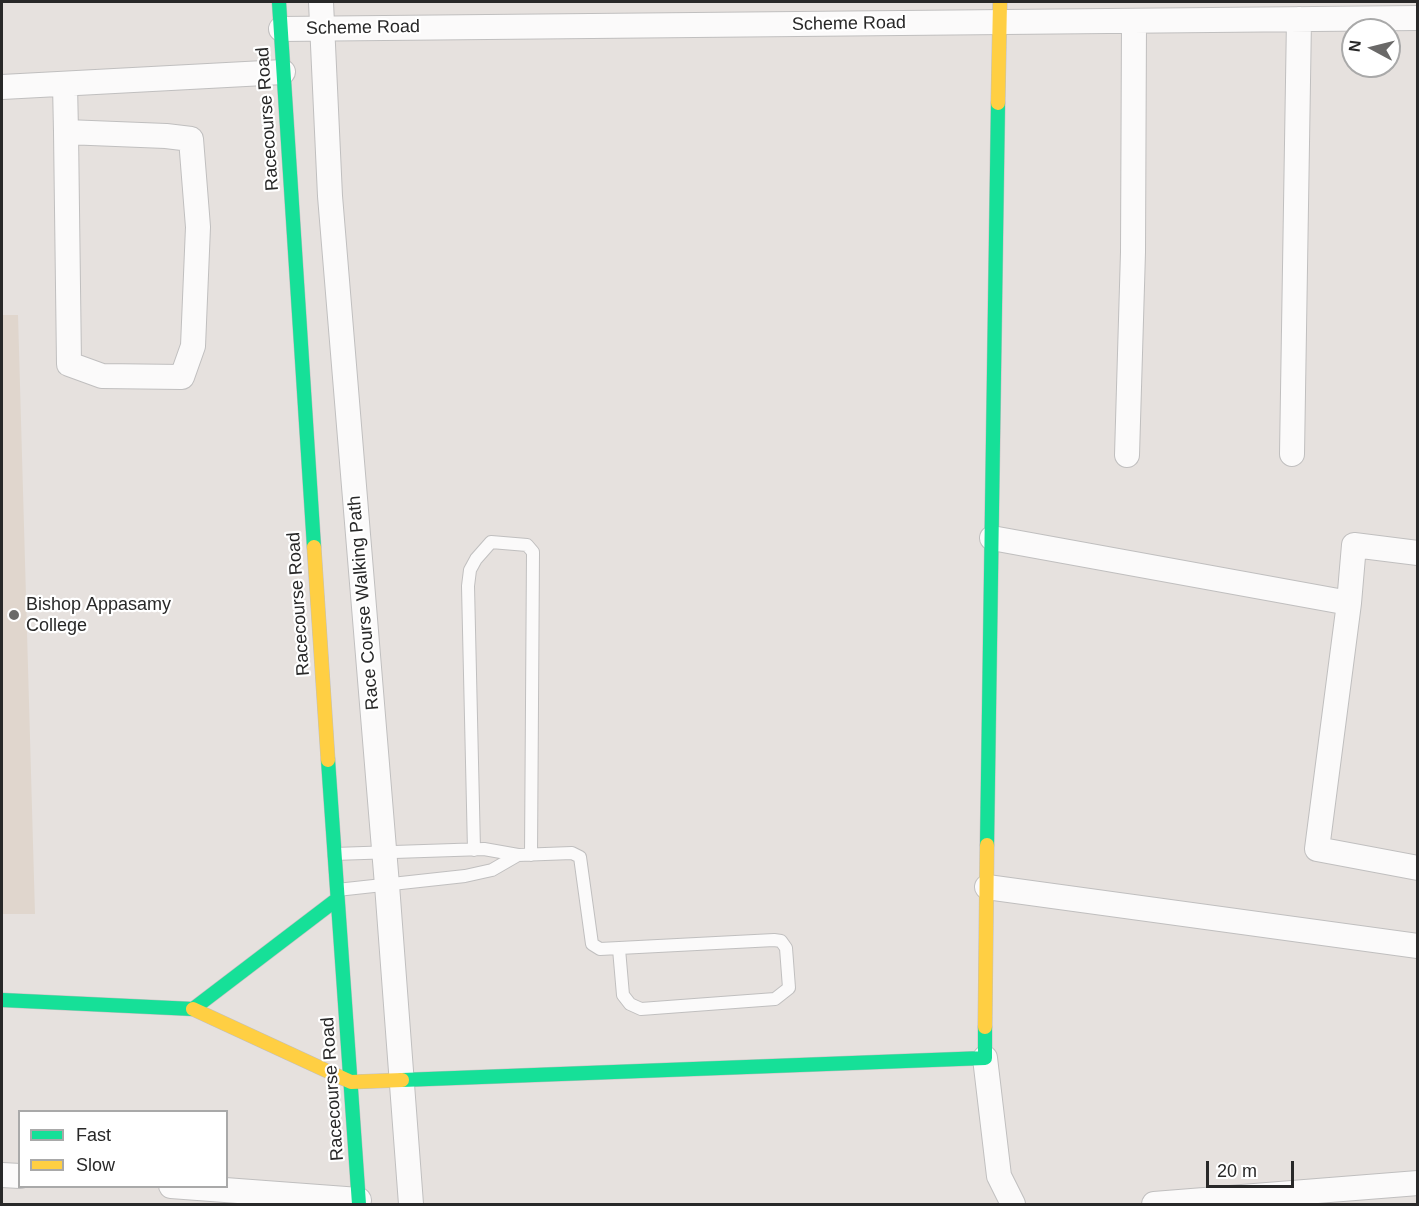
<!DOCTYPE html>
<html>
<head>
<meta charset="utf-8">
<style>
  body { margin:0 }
  #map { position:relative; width:1419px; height:1206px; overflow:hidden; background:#e6e1de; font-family:Helvetica,sans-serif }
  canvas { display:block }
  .frame { position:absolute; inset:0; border:3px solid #282828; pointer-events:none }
  .legend { position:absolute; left:18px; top:1110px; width:210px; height:78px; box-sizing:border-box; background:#fff; border:2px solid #a9a9a9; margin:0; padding:8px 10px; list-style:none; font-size:18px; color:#282828 }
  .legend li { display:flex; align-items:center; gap:12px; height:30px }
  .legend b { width:30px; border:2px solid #a9a9a9 }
  .north { position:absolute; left:1341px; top:18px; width:60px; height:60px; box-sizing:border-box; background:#fff; border:2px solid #a9a9a9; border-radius:50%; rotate:277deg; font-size:16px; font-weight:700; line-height:24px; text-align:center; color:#282828 }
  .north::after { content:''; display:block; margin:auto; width:21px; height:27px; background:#6a6968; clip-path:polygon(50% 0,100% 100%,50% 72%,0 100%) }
  .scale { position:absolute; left:1206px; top:1161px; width:88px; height:27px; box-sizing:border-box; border:3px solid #282828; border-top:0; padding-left:8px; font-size:18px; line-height:21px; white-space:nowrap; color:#282828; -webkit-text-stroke:4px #fff; paint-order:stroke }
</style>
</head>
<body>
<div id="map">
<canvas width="1419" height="1206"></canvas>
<div class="frame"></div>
<ul class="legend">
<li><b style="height:8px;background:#16e098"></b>Fast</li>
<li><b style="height:8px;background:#ffcf43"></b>Slow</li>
</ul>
<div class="north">N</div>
<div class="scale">20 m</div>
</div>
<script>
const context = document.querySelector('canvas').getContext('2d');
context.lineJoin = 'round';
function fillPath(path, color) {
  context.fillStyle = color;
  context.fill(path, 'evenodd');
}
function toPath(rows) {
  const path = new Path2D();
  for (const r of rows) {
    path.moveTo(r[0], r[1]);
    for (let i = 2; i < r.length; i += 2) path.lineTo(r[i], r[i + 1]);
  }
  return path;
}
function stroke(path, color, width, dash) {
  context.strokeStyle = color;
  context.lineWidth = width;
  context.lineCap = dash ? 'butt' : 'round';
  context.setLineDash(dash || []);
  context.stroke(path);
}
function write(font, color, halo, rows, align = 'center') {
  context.font = font + ' Helvetica,sans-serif';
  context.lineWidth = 4.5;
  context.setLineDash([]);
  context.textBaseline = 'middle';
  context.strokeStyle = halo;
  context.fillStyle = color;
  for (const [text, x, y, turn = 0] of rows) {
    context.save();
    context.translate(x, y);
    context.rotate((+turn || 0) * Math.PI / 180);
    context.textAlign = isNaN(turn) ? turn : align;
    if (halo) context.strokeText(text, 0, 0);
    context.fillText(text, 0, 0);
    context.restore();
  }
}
fillPath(toPath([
  [2,315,18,315,35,914,2,914]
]), '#e0d6cd');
const lane = toPath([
  [474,850,468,586,470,570,476,559,491,542,527,545,533,552,531,855],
  [334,854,484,849,518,855,572,853,580,857,592,944,600,949,774,940,781,941,786,948,789,988,775,999,641,1009,630,1004,623,995,619,949],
  [337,890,465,876,492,870,518,855]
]);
const street = toPath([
  [321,2,330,196,387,885,411,1204],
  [281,29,1418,18],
  [65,84,66,132,69,364,102,376,182,377,193,346,198,227,191,139,166,136,66,132],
  [2,87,283,72],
  [1292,454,1299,19],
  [1127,455,1133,252,1134,21],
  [992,538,1349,603],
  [1418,553,1354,545,1349,603,1317,849,1418,868],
  [987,887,1418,946],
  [985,1058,999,1176,1013,1204],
  [2,1175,20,1176],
  [171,1186,359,1200],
  [1154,1204,1418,1183]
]);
const fast = toPath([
  [279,2,314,547],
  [328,760,359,1204],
  [987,845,998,103],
  [2,1000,193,1009,336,900],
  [402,1080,985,1058,985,1027]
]);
const slow = toPath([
  [998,103,1000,2],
  [314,547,328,760],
  [193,1009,351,1082,402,1080],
  [985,1027,987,845]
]);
stroke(lane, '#c0bfbf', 14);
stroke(street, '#c0bfbf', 26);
stroke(fast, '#c0bfbf', 15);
stroke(slow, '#c0bfbf', 15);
stroke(lane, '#fbfafa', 12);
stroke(street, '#fbfafa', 24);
stroke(fast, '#16e098', 14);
stroke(slow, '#ffcf43', 14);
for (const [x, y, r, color] of [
  [14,615,6,"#6a6968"]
]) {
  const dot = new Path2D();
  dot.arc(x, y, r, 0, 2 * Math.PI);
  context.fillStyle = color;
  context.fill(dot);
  stroke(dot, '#fff', 2);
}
write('18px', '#282828', '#fff', [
  ["Scheme Road",849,24,-1],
  ["Scheme Road",363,28,-1],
  ["Racecourse Road",268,119,-94],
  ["Race Course Walking Path",364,603,-95],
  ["Racecourse Road",299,604,-94],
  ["Racecourse Road",333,1089,-94]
]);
write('18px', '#282828', '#fff', [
  ["Bishop Appasamy",26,605],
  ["College",26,626]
], 'left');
</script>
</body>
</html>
